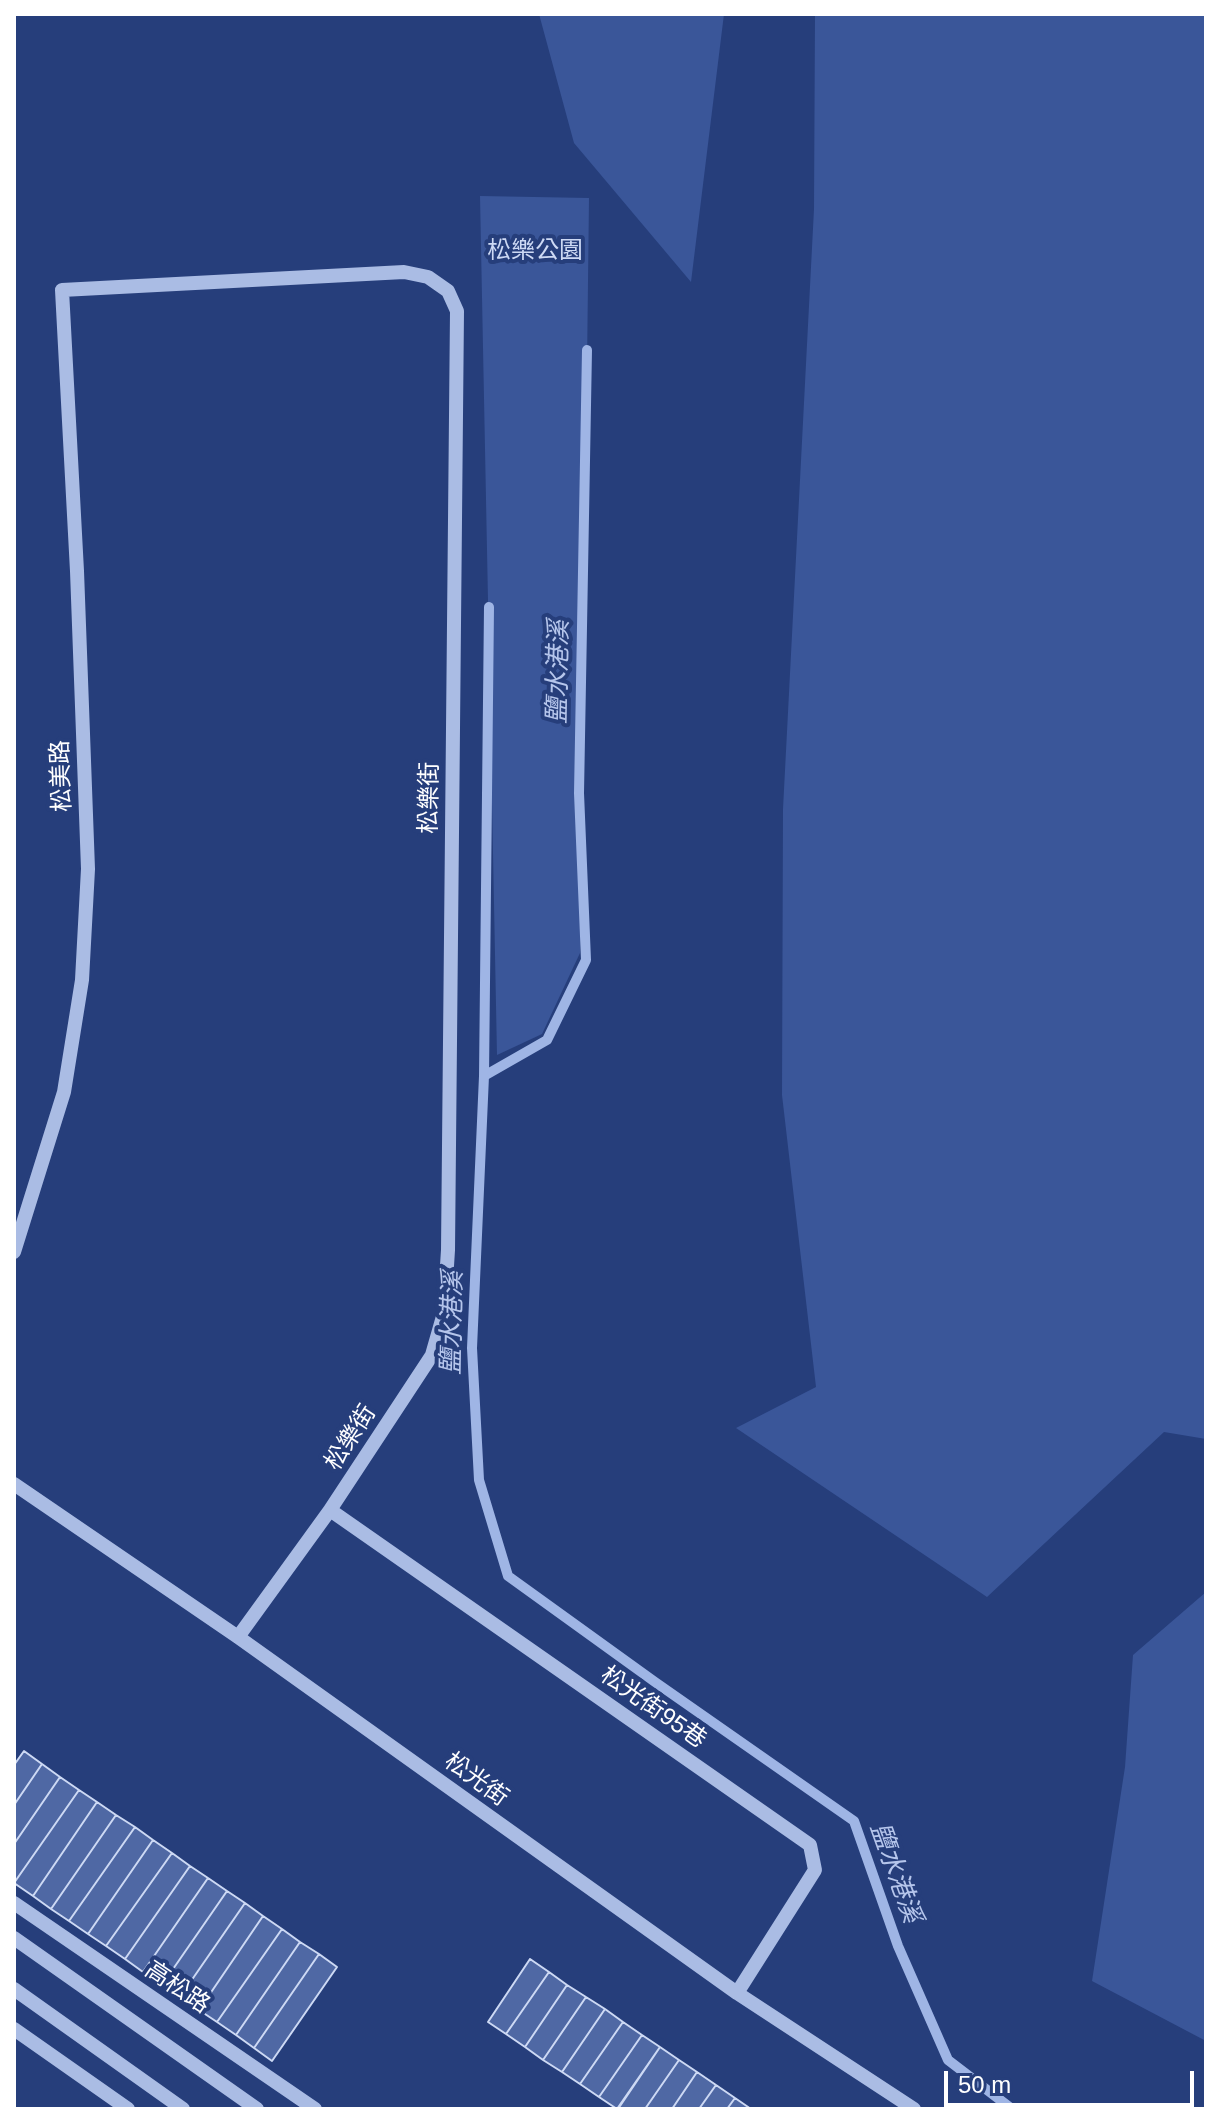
<!DOCTYPE html>
<html>
<head>
<meta charset="utf-8">
<style>
  body { margin:0 }
  #map { position:relative; width:1220px; height:2123px; overflow:hidden; background:#263e7b; font-family:Arial,sans-serif }
  canvas { display:block }
  .frame { position:absolute; inset:0; border:16px solid #fff; pointer-events:none }
  .scale { position:absolute; left:944px; top:2071px; width:250px; height:36px; box-sizing:border-box; border:4px solid #fff; border-top:0; padding-left:10px; font-size:24px; line-height:28px; white-space:nowrap; color:#fff; -webkit-text-stroke:6px #263e7b; paint-order:stroke }
</style>
</head>
<body>
<div id="map">
<canvas width="1220" height="2123"></canvas>
<div class="frame"></div>
<div class="scale">50 m</div>
</div>
<script>
const context = document.querySelector('canvas').getContext('2d');
context.lineJoin = 'round';
function fillPath(path, color) {
  context.fillStyle = color;
  context.fill(path, 'evenodd');
}
function toPath(rows) {
  const path = new Path2D();
  for (const r of rows) {
    path.moveTo(r[0], r[1]);
    for (let i = 2; i < r.length; i += 2) path.lineTo(r[i], r[i + 1]);
  }
  return path;
}
function stroke(path, color, width, dash) {
  context.strokeStyle = color;
  context.lineWidth = width;
  context.lineCap = dash ? 'butt' : 'round';
  context.setLineDash(dash || []);
  context.stroke(path);
}
function write(font, color, halo, rows, align = 'center') {
  context.font = font + ' Arial,"Noto Sans TC",sans-serif';
  context.lineWidth = 8;
  context.setLineDash([]);
  context.textBaseline = 'middle';
  context.strokeStyle = halo;
  context.fillStyle = color;
  for (const [text, x, y, turn = 0] of rows) {
    context.save();
    context.translate(x, y);
    context.rotate((+turn || 0) * Math.PI / 180);
    context.textAlign = isNaN(turn) ? turn : align;
    if (halo) context.strokeText(text, 0, 0);
    context.fillText(text, 0, 0);
    context.restore();
  }
}
fillPath(toPath([
  [539,14,724,14,691,282,574,143],
  [815,14,1206,14,1206,1439,1164,1432,987,1597,736,1428,816,1387,782,1095,783,809,814,209],
  [480,196,589,198,580,953,542,1034,497,1055],
  [1206,1592,1206,2041,1092,1981,1125,1767,1133,1655]
]), '#3a5699');
stroke(toPath([
  [587,350,579,793,586,960,547,1040,484,1076,472,1348,479,1480,508,1576,655,1682,854,1821,898,1946,948,2060,1012,2109],
  [484,1076,489,607]
]), '#9fb5e5', 10);
const building = toPath([
  [24,1751,42,1764,14,1805,14,1765,24,1751],
  [42,1764,60,1777,14,1844,14,1805,42,1764],
  [60,1777,79,1790,14,1883,14,1844,60,1777],
  [79,1790,97,1802,33,1896,14,1883,79,1790],
  [97,1802,116,1815,51,1909,33,1896,97,1802],
  [116,1815,135,1827,69,1921,51,1909,116,1815],
  [135,1827,153,1840,88,1934,69,1921,135,1827],
  [153,1840,172,1853,106,1946,88,1934,153,1840],
  [172,1853,190,1866,125,1959,106,1946,172,1853],
  [190,1866,208,1878,143,1972,125,1959,190,1866],
  [208,1878,227,1891,162,1985,143,1972,208,1878],
  [227,1891,245,1903,180,1997,162,1985,227,1891],
  [245,1903,263,1916,199,2010,180,1997,245,1903],
  [263,1916,282,1929,217,2022,199,2010,263,1916],
  [282,1929,300,1942,236,2035,217,2022,282,1929],
  [300,1942,319,1954,254,2048,236,2035,300,1942],
  [319,1954,337,1967,272,2061,254,2048,319,1954],
  [530,1959,549,1972,506,2034,488,2022,530,1959],
  [549,1972,567,1985,525,2047,506,2034,549,1972],
  [567,1985,586,1997,543,2060,525,2047,567,1985],
  [586,1997,605,2009,562,2072,543,2060,586,1997],
  [605,2009,623,2022,580,2084,562,2072,605,2009],
  [623,2022,642,2035,599,2097,580,2084,623,2022],
  [642,2035,660,2047,617,2109,599,2097,642,2035],
  [660,2047,679,2060,645,2109,618,2109,660,2047],
  [679,2060,697,2072,672,2109,645,2109,679,2060],
  [697,2072,716,2085,699,2109,672,2109,697,2072],
  [716,2085,735,2098,727,2109,699,2109,716,2085],
  [735,2098,751,2109,727,2109,735,2098]
]);
fillPath(building, '#4f68a4');
stroke(building, '#cdd9f4', 2);
stroke(toPath([
  [14,1252,64,1092,82,980,88,869,77,571,62,290,404,272,428,277,448,291,457,311,448,1250,444,1313,432,1355,330,1510,238,1637],
  [14,1484,238,1637,737,1993,914,2109],
  [330,1510,810,1845,815,1870,737,1993],
  [14,1903,315,2109],
  [14,1938,257,2109],
  [14,1989,183,2109],
  [14,2029,128,2109]
]), '#aabce4', 14);
write('24px', '#cdd9f4', '#263e7b', [
  ["松樂公園",535,251]
]);
write('24px', '#fff', '#263e7b', [
  ["松美路",62,776,-92],
  ["松樂街",430,798,-89],
  ["松樂街",351,1438,-57],
  ["松光街95巷",653,1708,35],
  ["松光街",476,1780,36],
  ["高松路",177,1988,34]
]);
write('italic 26px', '#b6c6ec', '#263e7b', [
  ["鹽水港溪",559,672,-89],
  ["鹽水港溪",453,1323,-89],
  ["鹽水港溪",895,1873,70]
]);
</script>
</body>
</html>
